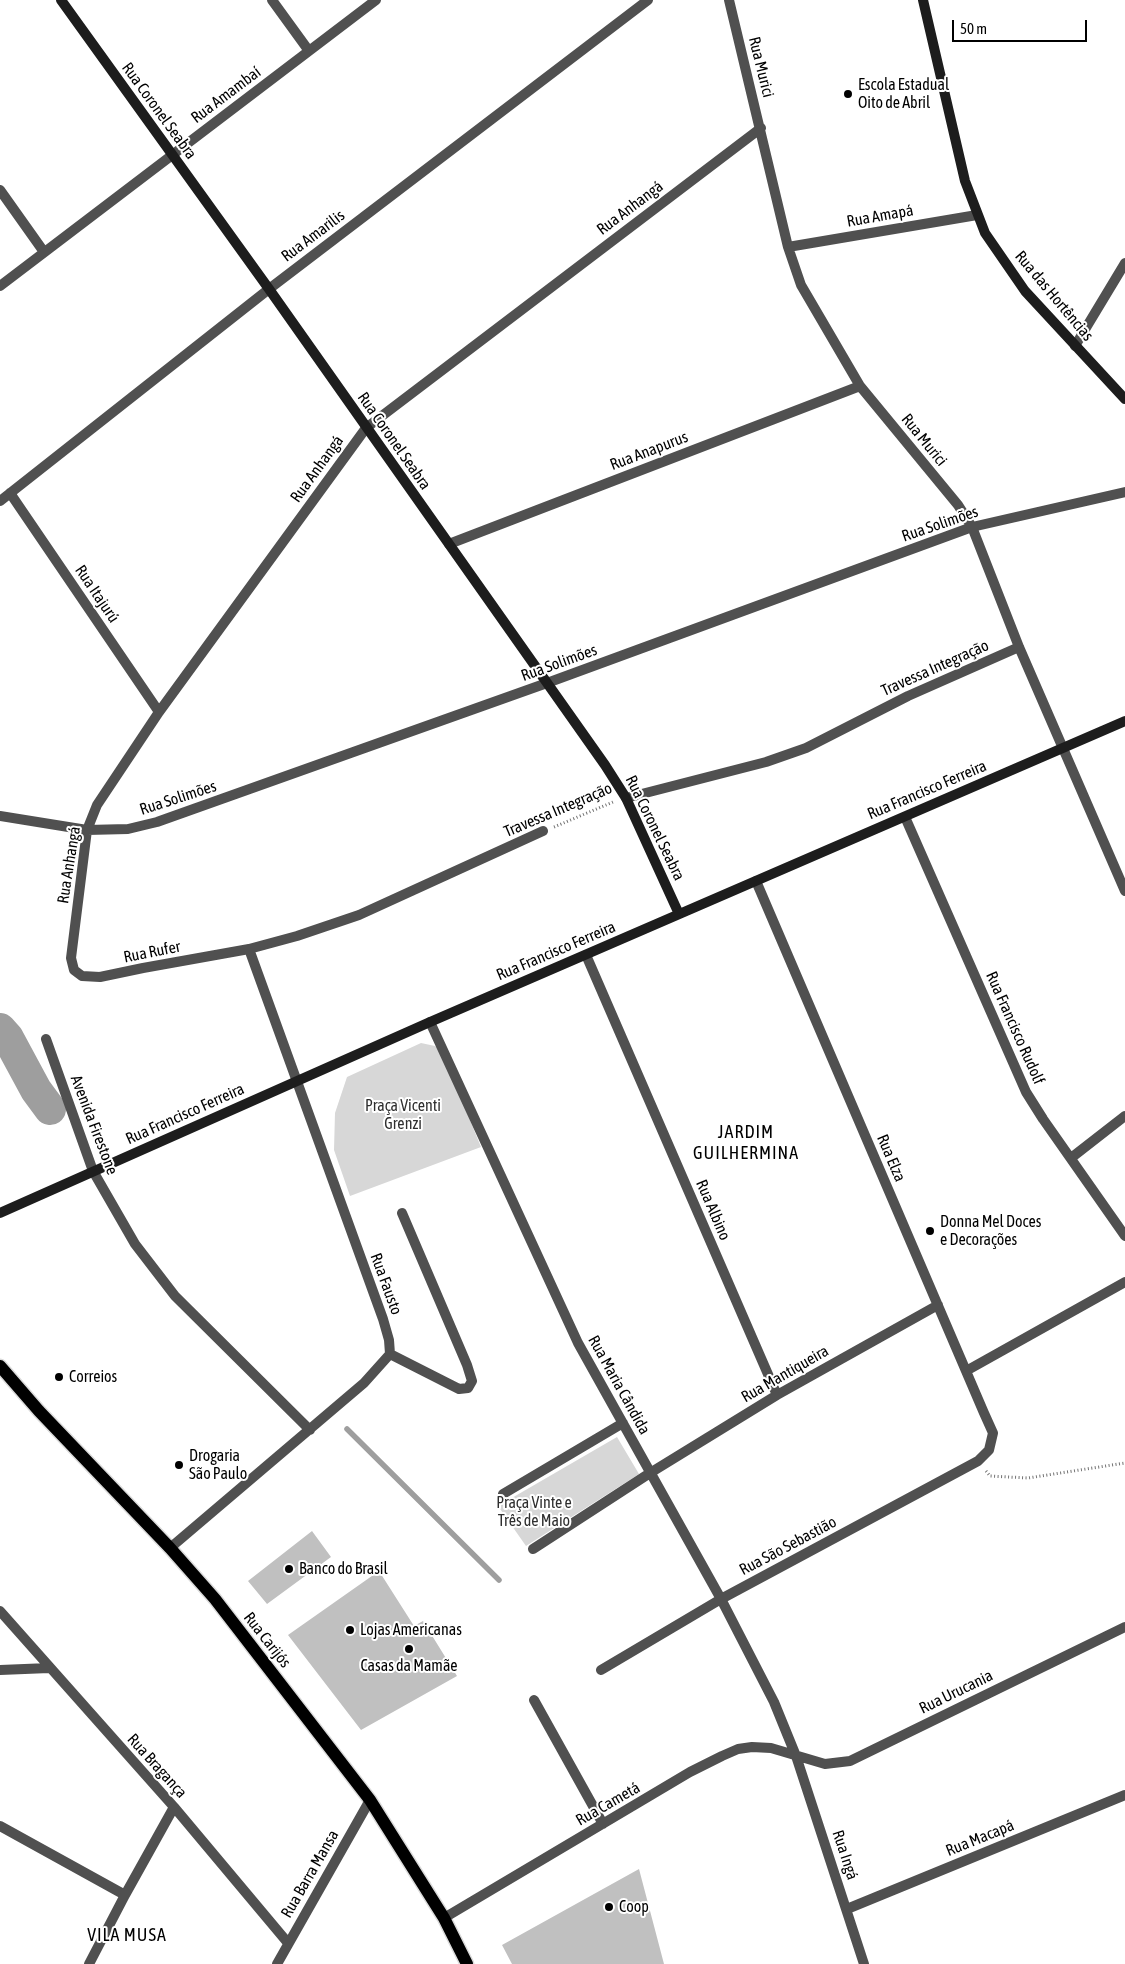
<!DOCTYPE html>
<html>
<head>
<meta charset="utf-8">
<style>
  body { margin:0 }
  #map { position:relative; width:1125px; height:1964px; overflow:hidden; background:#fff; font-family:"Asap Condensed",sans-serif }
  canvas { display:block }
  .scale { position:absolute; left:952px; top:20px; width:135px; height:22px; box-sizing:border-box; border:2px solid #000; border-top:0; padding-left:6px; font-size:15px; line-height:18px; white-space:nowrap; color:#000; -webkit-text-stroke:4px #fff; paint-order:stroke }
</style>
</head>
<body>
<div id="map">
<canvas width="1125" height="1964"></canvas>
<div class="scale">50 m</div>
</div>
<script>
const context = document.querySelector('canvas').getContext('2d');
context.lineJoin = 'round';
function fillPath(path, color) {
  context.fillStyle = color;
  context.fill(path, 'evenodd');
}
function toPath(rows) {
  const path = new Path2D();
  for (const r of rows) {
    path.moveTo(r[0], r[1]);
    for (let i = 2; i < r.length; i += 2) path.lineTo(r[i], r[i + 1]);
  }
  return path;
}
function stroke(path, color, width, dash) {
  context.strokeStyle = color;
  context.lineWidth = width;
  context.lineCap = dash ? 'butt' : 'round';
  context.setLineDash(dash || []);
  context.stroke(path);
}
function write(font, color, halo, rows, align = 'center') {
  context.font = font + ' "Asap Condensed",sans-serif';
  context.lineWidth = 4;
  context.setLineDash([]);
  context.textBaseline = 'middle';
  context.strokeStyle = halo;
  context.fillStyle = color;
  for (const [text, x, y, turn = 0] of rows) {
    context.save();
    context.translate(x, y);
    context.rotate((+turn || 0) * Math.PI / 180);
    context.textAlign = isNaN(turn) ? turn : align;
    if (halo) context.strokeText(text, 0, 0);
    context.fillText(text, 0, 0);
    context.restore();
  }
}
fillPath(toPath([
  [421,1043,435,1046,441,1050,481,1147,350,1196,334,1150,335,1113,347,1077],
  [617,1437,639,1474,526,1546,498,1506]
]), '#d7d7d7');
stroke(toPath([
  [347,1429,499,1580]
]), '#9e9e9e', 5.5);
stroke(toPath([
  [0,1029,8,1038,36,1090,50,1109]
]), '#9e9e9e', 32);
fillPath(toPath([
  [312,1531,331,1557,267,1604,248,1581],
  [379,1571,414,1626,423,1621,457,1676,361,1730,288,1635],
  [639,1869,664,1964,512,1964,502,1945]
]), '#c0c0c0');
const primary = toPath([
  [0,1366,39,1411,170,1548,215,1599,370,1800,444,1918,467,1964]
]);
stroke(primary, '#dbdbdb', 15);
stroke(toPath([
  [554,827,613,802],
  [986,1471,990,1476,1028,1478,1125,1463]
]), '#727272', 3, [1, 2.5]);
stroke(toPath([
  [272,0,309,51],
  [729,0,788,247,801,285,860,386,958,505,972,527,1019,647,1125,891],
  [0,190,44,252],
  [788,247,977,215],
  [0,286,376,0],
  [1075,346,1125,263],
  [10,493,159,712],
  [0,501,269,289,648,0],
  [449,544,860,386],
  [626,798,766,762,806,748,908,696,1019,647],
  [0,816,87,830,128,829,157,822,547,683,972,527,1125,492],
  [905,817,1026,1092,1043,1119,1125,1236],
  [543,831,359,915,297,936,249,949,143,968,100,977,82,976,74,970,71,958,87,830,97,805,159,712,366,428,761,128],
  [586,955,777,1395],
  [430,1022,578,1343,721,1599,774,1702,796,1756,864,1964],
  [46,1039,93,1171,135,1244,175,1296,310,1430],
  [1071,1158,1125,1116],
  [390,1354,459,1389,468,1388,472,1381,467,1365,402,1213],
  [966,1371,1125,1282],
  [503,1494,623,1423],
  [170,1548,364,1383,390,1354,389,1340,383,1319,249,949],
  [533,1549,650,1473,777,1395,938,1305],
  [0,1611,174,1807,288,1943],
  [0,1670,49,1668],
  [601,1670,721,1599,978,1461,989,1450,993,1433,984,1413,756,881],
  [534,1700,603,1824],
  [0,1826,125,1895],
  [847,1909,1125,1795],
  [444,1918,690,1772,722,1756,738,1749,752,1747,771,1748,825,1764,850,1761,1125,1627],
  [89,1964,125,1895,174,1807],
  [277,1964,370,1800]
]), '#505050', 10);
stroke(toPath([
  [61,0,269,289,605,765,626,798,679,914],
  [923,0,965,181,985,233,1025,291,1125,399],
  [0,1213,430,1022,1125,721]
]), '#1d1d1d', 10);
stroke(primary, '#000', 12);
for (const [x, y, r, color] of [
  [848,94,5,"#000"],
  [930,1231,5,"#000"],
  [59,1377,5,"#000"],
  [179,1465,5,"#000"],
  [289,1569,5,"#000"],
  [350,1630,5,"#000"],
  [409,1649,5,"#000"],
  [609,1907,5,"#000"]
]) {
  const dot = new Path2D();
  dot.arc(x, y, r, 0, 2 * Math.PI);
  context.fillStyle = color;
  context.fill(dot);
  stroke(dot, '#fff', 2);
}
write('16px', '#000', '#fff', [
  ["Rua Murici",761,67,76],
  ["Rua Amambaí",226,95,-37],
  ["Rua Coronel Seabra",159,111,54],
  ["Rua Anhangá",630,208,-37],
  ["Rua Amapá",880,216,-10],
  ["Rua Amarilis",313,236,-37],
  ["Rua das Hortências",1054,296,50],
  ["Rua Murici",924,440,51],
  ["Rua Coronel Seabra",394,441,55],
  ["Rua Anapurus",649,451,-21],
  ["Rua Anhangá",317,469,-54],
  ["Rua Solimões",940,524,-19],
  ["Rua Itajurú",97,594,56],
  ["Rua Solimões",559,663,-20],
  ["Travessa Integração",935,668,-24],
  ["Rua Francisco Ferreira",927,790,-23],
  ["Rua Solimões",178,798,-18],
  ["Travessa Integração",558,810,-23],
  ["Rua Coronel Seabra",655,828,64],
  ["Rua Anhangá",69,865,-81],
  ["Rua Francisco Ferreira",556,951,-23],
  ["Rua Rufer",152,952,-11],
  ["Rua Francisco Rudolf",1015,1028,66],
  ["Rua Francisco Ferreira",185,1114,-24],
  ["Avenida Firestone",94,1125,69],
  ["Rua Elza",891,1158,67],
  ["Rua Albino",713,1210,67],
  ["Rua Fausto",386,1284,70],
  ["Rua Mantiqueira",785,1374,-30],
  ["Rua Maria Cândida",619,1385,61],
  ["Rua São Sebastião",788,1546,-28],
  ["Rua Carijós",267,1640,52],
  ["Rua Urucania",956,1692,-26],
  ["Rua Bragança",157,1766,48],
  ["Rua Cametá",608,1804,-30],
  ["Rua Macapá",980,1838,-22],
  ["Rua Ingá",845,1855,72],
  ["Rua Barra Mansa",310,1874,-60]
]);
write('16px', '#000', '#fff', [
  ["Escola Estadual",858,85],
  ["Oito de Abril",858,103],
  ["Donna Mel Doces",940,1222],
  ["e Decorações",940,1240],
  ["Correios",69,1377],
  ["Drogaria",189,1456],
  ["São Paulo",189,1474],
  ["Banco do Brasil",299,1569],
  ["Lojas Americanas",360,1630],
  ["Casas da Mamãe",409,1666,"center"],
  ["Coop",619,1907]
], 'left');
write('16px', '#2e2e2e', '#fff', [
  ["Praça Vicenti",403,1106],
  ["Grenzi",403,1124],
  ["Praça Vinte e",534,1503],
  ["Três de Maio",534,1521]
]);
context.letterSpacing = '1px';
write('18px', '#000', '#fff', [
  ["JARDIM",746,1132],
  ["GUILHERMINA",746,1153],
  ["VILA MUSA",127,1935]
]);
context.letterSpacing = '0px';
</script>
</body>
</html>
